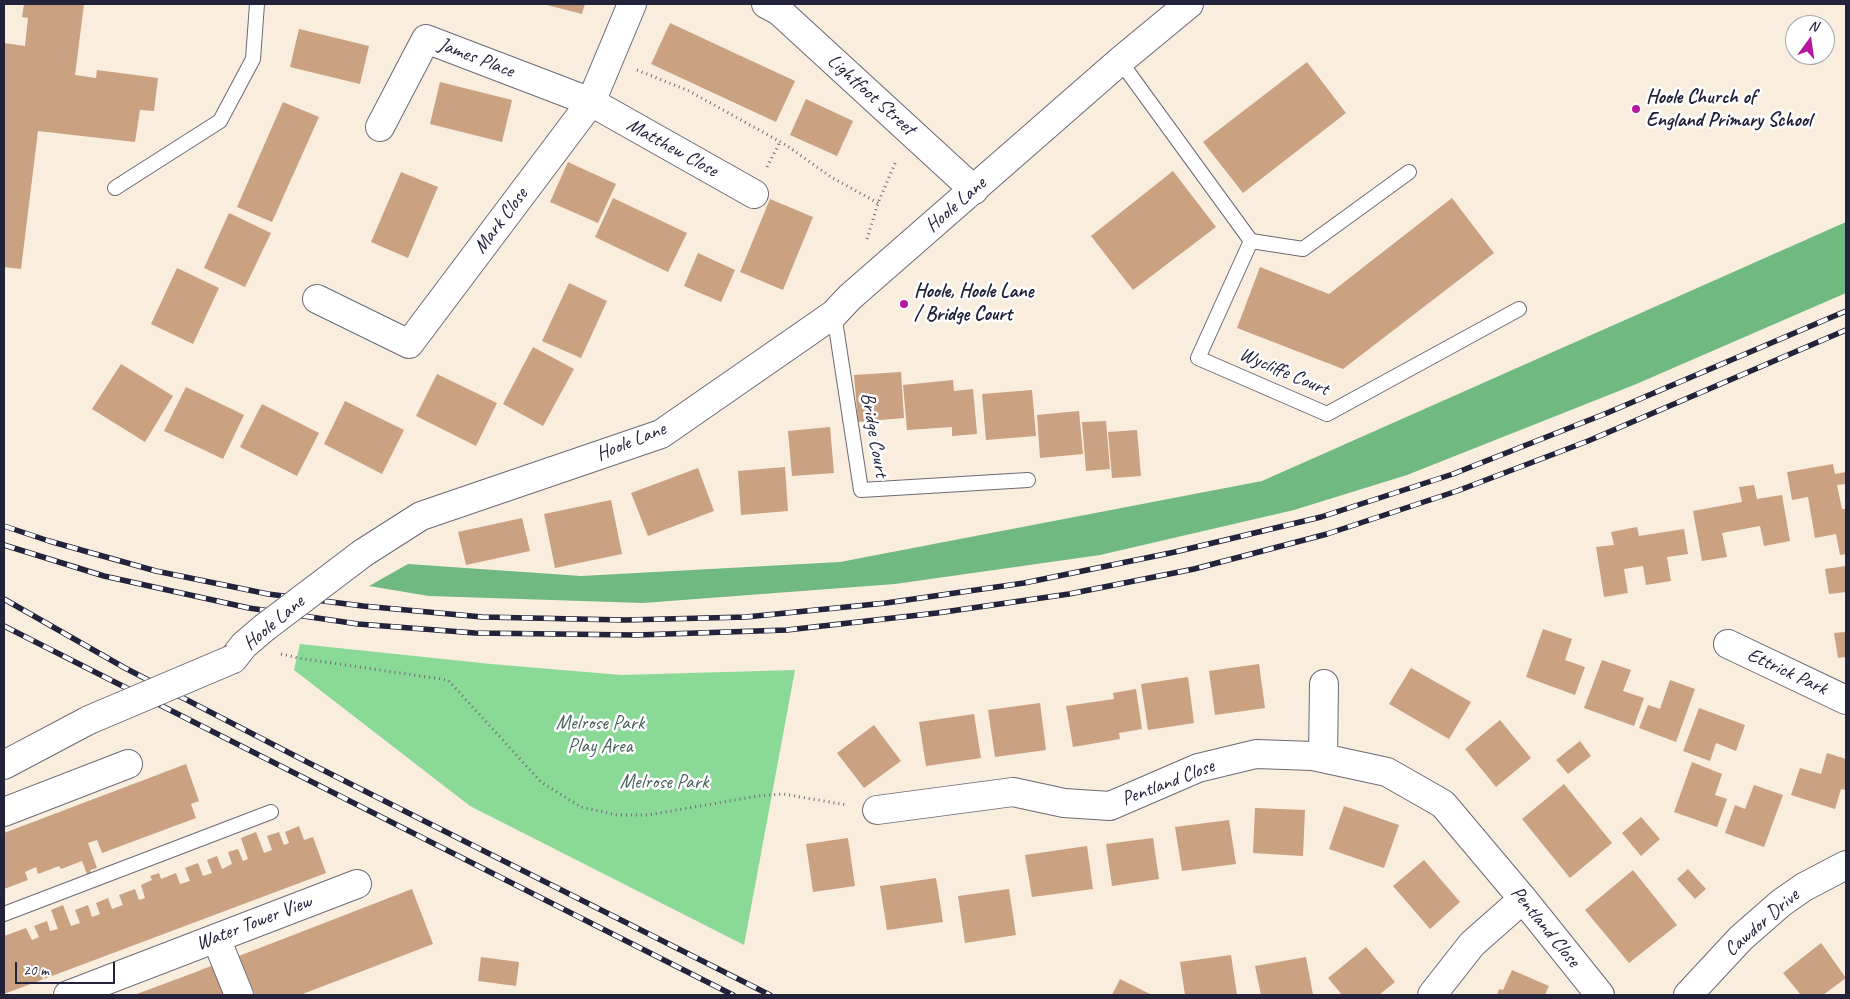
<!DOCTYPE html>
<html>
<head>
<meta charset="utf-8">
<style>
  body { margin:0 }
  #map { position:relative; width:1850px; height:999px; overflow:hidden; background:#f9edde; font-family:Caveat,sans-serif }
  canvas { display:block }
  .frame { position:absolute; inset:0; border:5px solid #22223b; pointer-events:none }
  .north { position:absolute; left:1785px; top:15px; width:50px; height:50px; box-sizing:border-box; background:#fff; border:1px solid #a7a7b1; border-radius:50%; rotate:14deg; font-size:14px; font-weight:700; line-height:20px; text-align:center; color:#22223b }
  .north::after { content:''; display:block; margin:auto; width:18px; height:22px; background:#b5179e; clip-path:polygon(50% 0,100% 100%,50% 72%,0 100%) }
  .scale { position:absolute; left:15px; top:962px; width:100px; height:22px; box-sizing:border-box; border:2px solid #22223b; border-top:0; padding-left:6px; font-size:15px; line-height:18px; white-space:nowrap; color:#22223b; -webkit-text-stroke:4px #fff; paint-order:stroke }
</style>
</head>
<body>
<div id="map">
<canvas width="1850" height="999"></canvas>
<div class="frame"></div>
<div class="north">N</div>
<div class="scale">20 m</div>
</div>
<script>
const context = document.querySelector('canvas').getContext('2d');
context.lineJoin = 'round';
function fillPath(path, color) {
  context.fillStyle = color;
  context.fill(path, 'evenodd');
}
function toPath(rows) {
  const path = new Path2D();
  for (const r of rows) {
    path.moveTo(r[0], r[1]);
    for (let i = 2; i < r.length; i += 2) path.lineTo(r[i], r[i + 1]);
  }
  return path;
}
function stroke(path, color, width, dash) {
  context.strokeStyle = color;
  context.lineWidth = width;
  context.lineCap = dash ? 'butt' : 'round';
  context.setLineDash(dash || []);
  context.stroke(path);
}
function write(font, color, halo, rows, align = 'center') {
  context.font = font + ' Caveat,sans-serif';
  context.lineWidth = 5;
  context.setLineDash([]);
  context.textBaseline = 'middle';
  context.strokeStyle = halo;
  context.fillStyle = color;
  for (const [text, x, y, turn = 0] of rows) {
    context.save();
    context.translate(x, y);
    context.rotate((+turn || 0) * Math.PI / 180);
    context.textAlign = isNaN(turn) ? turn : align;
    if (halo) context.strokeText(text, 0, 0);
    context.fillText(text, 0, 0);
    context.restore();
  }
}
fillPath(toPath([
  [300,644,491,664,621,675,795,670,744,945,470,806,294,670]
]), '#8bd997');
fillPath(toPath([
  [1846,222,1846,293,1634,385,1407,475,1294,510,1100,555,895,584,643,603,429,596,369,586,408,564,581,576,840,562,1262,481]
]), '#70b980');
fillPath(toPath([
  [24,4,84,4,75,75,96,78,97,70,158,78,154,111,140,110,135,142,38,131,21,269,4,267,4,43,25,46,28,18,22,17],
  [543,4,585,4,582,14],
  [670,23,795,81,776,122,651,64],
  [299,29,369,46,360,84,290,67],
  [1307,62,1346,113,1243,193,1203,142],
  [440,82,512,100,502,142,430,124],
  [806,99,853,121,837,156,790,135],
  [283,102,319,117,272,222,237,207],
  [568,162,616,184,598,223,550,202],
  [1173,171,1216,227,1133,290,1091,236],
  [401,172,438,187,408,258,371,242],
  [613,198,687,233,668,272,595,237],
  [1452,198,1494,253,1343,369,1237,328,1260,267,1329,294],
  [770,199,813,217,783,290,740,272],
  [229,213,271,233,245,287,204,268],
  [698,253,735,270,721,302,684,286],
  [177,268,219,288,193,344,151,324],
  [569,283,607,301,581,358,542,341],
  [533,347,574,369,543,426,503,404],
  [121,364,173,396,145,442,92,409],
  [901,372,904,418,858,422,854,375],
  [437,374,497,403,476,446,416,416],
  [953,380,954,391,973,389,977,434,952,436,952,427,907,430,903,385],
  [186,387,244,415,223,459,164,431],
  [1032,390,1036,436,986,440,982,394],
  [345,401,404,430,382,474,324,444],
  [262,404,319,433,297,476,240,447],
  [1079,411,1083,454,1040,458,1037,415],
  [1106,421,1110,469,1086,471,1082,422],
  [830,427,834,473,792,476,788,431],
  [1137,430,1141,476,1112,478,1108,432],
  [1833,464,1835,474,1846,472,1846,484,1837,485,1842,509,1846,509,1846,554,1840,555,1836,534,1815,538,1808,497,1792,500,1787,472],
  [785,467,788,511,741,515,738,471],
  [698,468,714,511,648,536,631,493],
  [1754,485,1757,499,1782,495,1790,541,1764,546,1760,526,1722,533,1727,557,1702,561,1693,511,1742,502,1739,487],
  [611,500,622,554,555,568,544,514],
  [522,518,530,551,466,565,458,532],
  [1637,527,1639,536,1684,529,1688,554,1667,557,1671,581,1646,585,1643,566,1624,569,1628,593,1604,597,1596,547,1614,545,1611,532],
  [1846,566,1846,592,1829,594,1825,569],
  [1543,629,1572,639,1565,660,1585,667,1575,695,1526,677],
  [1846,632,1846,657,1838,658,1834,633],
  [1602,660,1631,670,1623,691,1644,698,1634,726,1584,708],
  [1259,664,1265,708,1215,715,1209,671],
  [1411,668,1471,702,1449,739,1389,704],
  [1188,677,1194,723,1148,730,1141,684],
  [1670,680,1695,689,1676,742,1639,728,1648,705,1660,709],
  [1136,689,1142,729,1119,733,1120,739,1073,747,1066,706,1114,699,1113,693],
  [1040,703,1046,750,995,757,988,710],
  [1699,708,1745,725,1736,751,1716,743,1710,761,1683,751],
  [974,714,981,758,926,766,919,722],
  [1500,720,1531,758,1496,787,1465,749],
  [874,725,901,761,864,788,837,753],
  [1580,741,1591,756,1568,774,1556,760],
  [1827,753,1846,759,1846,790,1841,789,1835,809,1791,795,1800,768,1821,774],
  [1692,762,1722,774,1715,795,1727,799,1717,827,1674,812],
  [186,764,199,801,191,804,196,818,102,853,97,840,88,843,97,868,90,870,92,875,88,877,82,861,61,869,59,866,38,874,36,867,25,872,28,880,4,889,4,833],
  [1564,784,1612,843,1570,878,1522,819],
  [1754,785,1783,795,1764,847,1725,833,1735,805,1745,809],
  [1344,806,1399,825,1384,868,1329,849],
  [1255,808,1305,810,1303,856,1253,853],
  [1641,817,1660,839,1641,856,1622,833],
  [1229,820,1236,864,1182,871,1175,827],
  [299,826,304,840,313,837,326,873,4,994,4,936,26,928,32,940,39,937,34,926,47,921,50,931,58,929,51,910,63,905,71,926,80,923,75,910,88,905,92,917,100,914,96,903,108,898,112,909,123,905,119,895,135,889,139,900,145,898,141,885,152,880,150,876,159,873,161,879,176,873,180,884,190,881,185,868,198,863,203,876,212,873,207,860,217,856,222,869,232,864,228,852,238,849,243,861,248,859,241,838,256,832,264,853,272,850,267,836,279,832,284,845,289,843,285,832],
  [848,838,855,886,813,892,806,844],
  [1153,838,1159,879,1112,886,1106,844],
  [1087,846,1093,889,1032,897,1025,855],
  [1424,860,1460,902,1430,929,1393,886],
  [1688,869,1706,889,1695,899,1677,879],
  [1633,870,1677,925,1629,963,1585,910],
  [936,878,943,922,887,930,880,886],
  [412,889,433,944,300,995,255,995,239,956],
  [1009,889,1016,935,965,943,958,896],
  [1821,943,1846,978,1823,995,1801,995,1783,973],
  [1366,947,1395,982,1379,995,1342,995,1328,978],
  [1231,955,1237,995,1185,995,1180,962],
  [481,957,519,962,516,986,478,981],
  [1306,957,1313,995,1261,995,1255,966],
  [216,964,228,995,134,995,196,972],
  [1512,970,1549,986,1545,995,1497,995,1499,989,1503,990],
  [1120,979,1152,995,1112,995]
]), '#caa181');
const service = toPath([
  [1120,61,1251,241,1198,358,1327,414,1519,309],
  [115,188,220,121,253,59,257,4],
  [1251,241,1303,249,1409,172],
  [834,314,861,490,1028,480],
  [4,914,271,812]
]);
const minor = toPath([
  [380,127,426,39,591,102,754,194],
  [317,299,409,344,591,102,632,4],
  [1728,644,1846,700],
  [1323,758,1324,684],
  [877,810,1013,792,1064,803,1110,806,1198,768,1256,754,1313,756,1387,772,1443,804,1523,899,1600,995],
  [4,812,128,764],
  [216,938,239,995],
  [68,995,357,884],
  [1432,995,1472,944,1523,899],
  [1688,995,1741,938,1781,903,1804,887,1846,865]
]);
const tertiary = toPath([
  [766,4,779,11,974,190],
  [363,553,421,516,661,434,834,314,850,297,1120,61,1189,4],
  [233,659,244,645,264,628],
  [4,765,89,720]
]);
stroke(service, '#6d6974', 16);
stroke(minor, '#6d6974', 30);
stroke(tertiary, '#6d6974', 30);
stroke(toPath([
  [637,70,689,91,786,145,831,177,878,203],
  [767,167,780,142],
  [867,239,878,203,896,161],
  [281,654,298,658,448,680,541,782,581,807,617,815,648,815,758,796,783,794,847,805]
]), '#6d6974', 3, [1, 4]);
stroke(service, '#fff', 14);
stroke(minor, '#fff', 28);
stroke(tertiary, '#fff', 28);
const rail = toPath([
  [4,526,49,541,156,571,268,594,363,606,482,617,625,620,746,617,886,603,1024,583,1175,552,1321,517,1453,474,1607,413,1846,311],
  [4,545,104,576,249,608,358,624,475,633,637,635,787,630,937,613,1069,594,1194,569,1327,534,1457,491,1588,441,1846,330],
  [4,599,125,668,307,762,770,995],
  [4,626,733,995]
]);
stroke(rail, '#22223b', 5.5);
stroke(rail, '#fff', 4, [11]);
const tertiaryBridge = toPath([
  [264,628,363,553],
  [89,720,233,659]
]);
stroke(tertiaryBridge, '#6d6974', 30, []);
stroke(tertiaryBridge, '#fff', 28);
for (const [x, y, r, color] of [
  [1636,109,5,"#b5179e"],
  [904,304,5,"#b5179e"]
]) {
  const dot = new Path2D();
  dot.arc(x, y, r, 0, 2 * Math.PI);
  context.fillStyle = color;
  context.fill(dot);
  stroke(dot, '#fff', 2);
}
write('20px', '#22223b', '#fff', [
  ["James Place",476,58,21],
  ["Lightfoot Street",871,95,42],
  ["Matthew Close",672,148,29],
  ["Hoole Lane",956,205,-41],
  ["Mark Close",501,221,-53],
  ["Wycliffe Court",1284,372,23],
  ["Bridge Court",874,435,80],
  ["Hoole Lane",631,442,-22],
  ["Hoole Lane",274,623,-40],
  ["Ettrick Park",1787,672,25],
  ["Pentland Close",1168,783,-21],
  ["Water Tower View",254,923,-21],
  ["Cawdor Drive",1762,923,-41],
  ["Pentland Close",1545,927,51]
]);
write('bold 20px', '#22223b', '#fff', [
  ["Hoole Church of",1646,98],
  ["England Primary School",1646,121],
  ["Hoole, Hoole Lane",914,292],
  ["/ Bridge Court",914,315]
], 'left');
write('20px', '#47625b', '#fff', [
  ["Melrose Park",600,724],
  ["Play Area",600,747],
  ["Melrose Park",664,783]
]);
</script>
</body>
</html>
